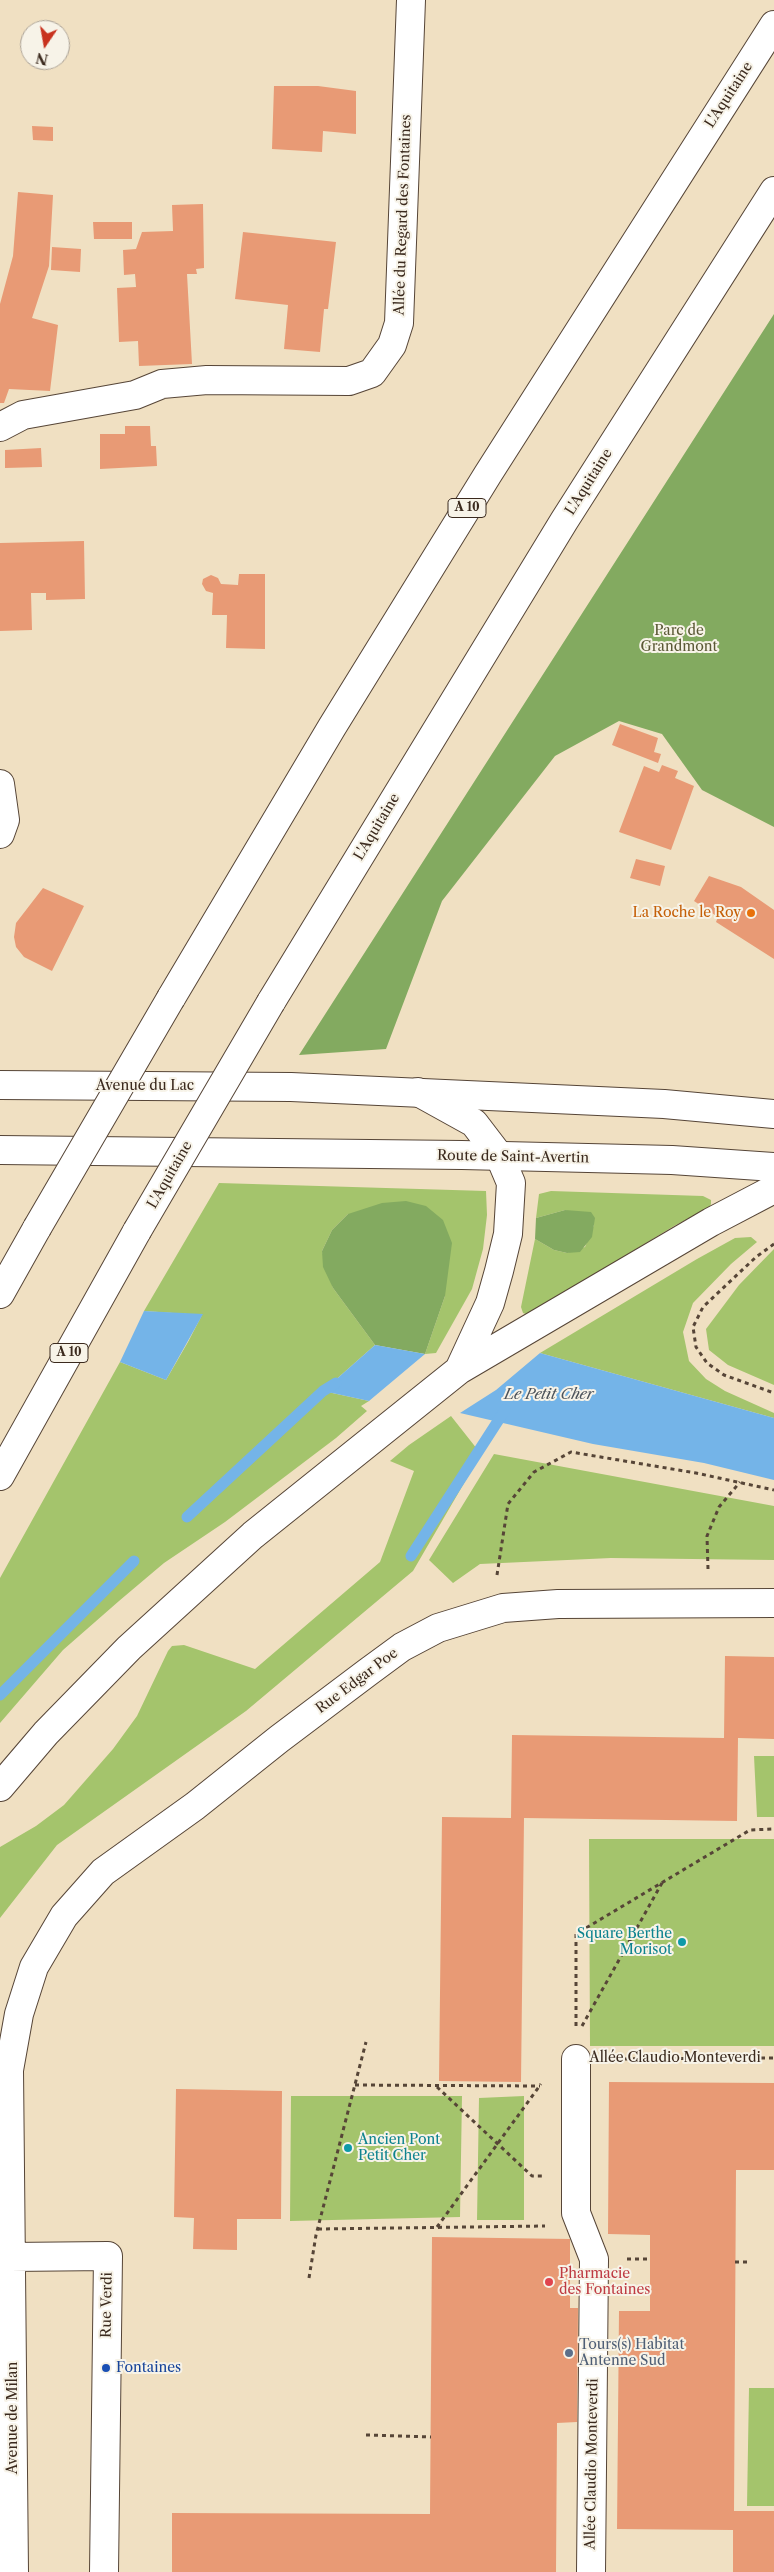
<!DOCTYPE html>
<html>
<head>
<meta charset="utf-8">
<style>
  body { margin:0 }
  #map { position:relative; width:774px; height:2572px; overflow:hidden; background:#f0e0c2; font-family:"Libre Caslon Text",serif }
  canvas { display:block }
  .north { position:absolute; left:20px; top:20px; width:50px; height:50px; box-sizing:border-box; background:#f7f3e8; border:1px solid #aca397; border-radius:50%; rotate:192deg; font-size:14px; font-weight:700; line-height:20px; text-align:center; color:#3b2a1e }
  .north::after { content:''; display:block; margin:auto; width:18px; height:22px; background:#c8321e; clip-path:polygon(50% 0,100% 100%,50% 72%,0 100%) }
</style>
</head>
<body>
<div id="map">
<canvas width="774" height="2572"></canvas>
<div class="north">N</div>
</div>
<script>
const context = document.querySelector('canvas').getContext('2d');
context.lineJoin = 'round';
function fillPath(path, color) {
  context.fillStyle = color;
  context.fill(path, 'evenodd');
}
function toPath(rows) {
  const path = new Path2D();
  for (const r of rows) {
    path.moveTo(r[0], r[1]);
    for (let i = 2; i < r.length; i += 2) path.lineTo(r[i], r[i + 1]);
  }
  return path;
}
function stroke(path, color, width, dash) {
  context.strokeStyle = color;
  context.lineWidth = width;
  context.lineCap = dash ? 'butt' : 'round';
  context.setLineDash(dash || []);
  context.stroke(path);
}
function write(font, color, halo, rows, align = 'center') {
  context.font = font + ' "Libre Caslon Text",serif';
  context.lineWidth = 4;
  context.setLineDash([]);
  context.textBaseline = 'middle';
  context.strokeStyle = halo;
  context.fillStyle = color;
  for (const [text, x, y, turn = 0] of rows) {
    context.save();
    context.translate(x, y);
    context.rotate((+turn || 0) * Math.PI / 180);
    context.textAlign = isNaN(turn) ? turn : align;
    if (halo) context.strokeText(text, 0, 0);
    context.fillText(text, 0, 0);
    context.restore();
  }
}
fillPath(toPath([
  [219,1183,486,1191,487,1215,483,1249,472,1289,436,1353,425,1354,445,1296,348,1214,332,1230,322,1251,333,1288,375,1345,323,1391,369,1401,361,1406,367,1411,336,1438,225,1522,164,1563,119,1601,63,1650,0,1723,0,1578,120,1362,166,1380,188,1342,202,1315,144,1311],
  [551,1191,703,1196,711,1200,711,1204,709,1208,674,1226,528,1315,523,1313,521,1307,535,1239,554,1250,567,1253,585,1247,594,1225,565,1210,536,1218,539,1194],
  [751,1237,757,1242,731,1264,693,1303,683,1332,689,1361,706,1379,725,1391,774,1413,774,1418,540,1353,697,1259,735,1238],
  [774,1249,774,1385,728,1365,709,1350,706,1329,739,1285],
  [451,1416,481,1454,413,1571,246,1711,57,1845,0,1918,0,1847,36,1826,64,1805,113,1749,137,1716,168,1651,172,1646,184,1645,255,1669,380,1562,414,1471,390,1461,409,1445],
  [494,1454,774,1506,774,1560,611,1558,480,1564,453,1583,429,1560],
  [754,1756,774,1756,774,1817,757,1817],
  [589,1839,774,1839,774,2046,590,2046],
  [291,2096,462,2096,460,2217,290,2221],
  [524,2096,524,2220,477,2220,479,2098],
  [749,2388,774,2388,774,2506,747,2506]
]), '#a4c46c');
fillPath(toPath([
  [774,314,774,827,702,790,662,734,619,721,555,756,442,901,386,1049,299,1055],
  [406,1201,426,1206,443,1220,452,1243,445,1296,425,1354,375,1345,333,1288,323,1267,322,1251,332,1230,348,1214,382,1203],
  [565,1210,591,1212,595,1218,592,1237,580,1252,567,1253,554,1250,535,1239,536,1218]
]), '#83aa60');
fillPath(toPath([
  [144,1311,203,1314,166,1380,120,1362],
  [375,1345,425,1354,369,1401,323,1391],
  [540,1353,774,1418,774,1480,704,1463,593,1444,460,1413,496,1390]
]), '#74b4e8');
stroke(toPath([
  [187,1517,323,1391,336,1383],
  [411,1556,505,1410],
  [0,1695,134,1561]
]), '#74b4e8', 11);
fillPath(toPath([
  [274,86,318,86,356,91,356,134,323,131,322,152,272,149],
  [32,126,53,127,53,141,33,140],
  [18,192,53,195,49,266,32,318,58,325,50,391,9,389,4,403,0,403,0,304,13,256],
  [203,204,204,268,196,269,197,274,187,274,192,364,139,366,138,341,119,342,117,288,136,287,135,274,124,275,123,250,136,249,142,232,173,231,172,205],
  [93,222,132,222,132,239,94,239],
  [243,232,336,242,328,309,324,309,320,352,284,349,288,305,235,299],
  [52,247,81,249,80,272,51,270],
  [125,426,150,426,151,446,156,446,157,466,100,469,100,434,125,434],
  [41,448,42,467,5,468,5,450],
  [84,541,85,599,46,600,46,593,31,593,32,630,0,631,0,543],
  [239,574,265,574,265,649,226,648,227,615,212,615,213,593,206,591,202,584,203,579,211,575,218,578,221,584,238,585],
  [620,724,658,738,654,752,661,754,658,763,612,745],
  [662,765,678,771,675,778,694,786,671,850,619,832,644,766,659,772],
  [636,859,665,866,660,886,630,878],
  [709,876,741,887,774,910,774,959,716,922,718,917,694,901],
  [43,888,84,906,52,971,24,957,16,947,14,937,16,923],
  [725,1656,774,1657,774,1739,738,1738,737,1821,524,1818,521,2082,439,2081,442,1817,511,1818,512,1735,724,1738],
  [609,2082,774,2083,774,2170,736,2170,734,2511,774,2511,774,2572,733,2572,733,2530,617,2529,619,2311,650,2311,650,2235,608,2234],
  [176,2089,282,2091,281,2219,237,2219,237,2250,193,2249,194,2218,174,2217],
  [432,2237,570,2239,570,2308,578,2308,577,2422,557,2423,556,2572,172,2572,172,2513,430,2514]
]), '#e89a75');
const minor = toPath([
  [0,427,23,415,135,395,162,384,207,380,349,381,372,373,392,345,399,323,411,0],
  [0,784,5,820,0,834],
  [576,2059,576,2213,594,2259,591,2572],
  [10,2257,108,2256,104,2572],
  [14,2572,9,2070,19,2014,34,1967,64,1916,103,1872,195,1806,279,1739,368,1672,402,1647,438,1628,503,1608,558,1604,774,1603]
]);
const major = toPath([
  [0,1085,291,1087,664,1104,774,1114],
  [0,1150,462,1155,672,1160,774,1167]
]);
const highway = toPath([
  [171,998,332,727,488,474,774,25],
  [271,1002,564,521,774,191],
  [418,1092,474,1123,500,1157,511,1183,508,1234,499,1271,490,1303,459,1370],
  [0,1294,37,1228],
  [0,1476,137,1231],
  [0,1787,46,1733,129,1648,253,1535,459,1370,711,1222,774,1189]
]);
stroke(minor, '#564537', 30);
stroke(major, '#564537', 30);
stroke(highway, '#564537', 30);
stroke(toPath([
  [774,1244,756,1257,703,1307,693,1327,696,1347,707,1363,724,1375,774,1393],
  [708,1569,707,1536,719,1507,740,1482],
  [497,1575,508,1504,534,1472,571,1452,696,1473,774,1490],
  [576,2026,576,1934,750,1830,774,1829],
  [582,2026,662,1883],
  [609,2059,774,2058],
  [355,2085,540,2086],
  [437,2087,532,2176,543,2176],
  [437,2227,541,2084],
  [318,2229,545,2226],
  [627,2259,650,2259],
  [735,2262,751,2262],
  [309,2278,316,2235,366,2042],
  [366,2435,431,2437]
]), '#564537', 3, [4, 4]);
stroke(minor, '#fff', 28);
stroke(major, '#fff', 28);
stroke(highway, '#fff', 28);
const highwayBridge = toPath([
  [37,1228,171,998],
  [137,1231,271,1002]
]);
stroke(highwayBridge, '#564537', 30, []);
stroke(highwayBridge, '#fff', 28);
for (const [x, y, r, color] of [
  [751,913,5,"#e8710a"],
  [682,1942,5,"#0f9aa8"],
  [348,2148,5,"#0f9aa8"],
  [549,2282,5,"#e0444e"],
  [569,2353,5,"#5c6f8a"],
  [106,2368,5,"#1a4fb4"]
]) {
  const dot = new Path2D();
  dot.arc(x, y, r, 0, 2 * Math.PI);
  context.fillStyle = color;
  context.fill(dot);
  stroke(dot, '#f7f3e8', 2);
}
for (const [x, y, w] of [
  [467,508,38],
  [69,1353,38]
]) {
  const box = new Path2D();
  box.roundRect(x - w / 2, y - 9.5, w, 19, 4);
  context.fillStyle = '#f7f3e8';
  context.fill(box);
  stroke(box, '#3b2a1e', 1);
}
write('bold 12px', '#3b2a1e', null, [
  ["A 10",467,508],
  ["A 10",69,1353]
]);
write('14px', '#3b2a1e', '#f7f3e8', [
  ["L'Aquitaine",729,95,-57],
  ["Allée du Regard des Fontaines",403,215,-88],
  ["L'Aquitaine",589,482,-58],
  ["L'Aquitaine",377,827,-59],
  ["Avenue du Lac",145,1086],
  ["Route de Saint-Avertin",513,1157,1],
  ["L'Aquitaine",170,1175,-60],
  ["Rue Edgar Poe",357,1681,-37],
  ["Allée Claudio Monteverdi",675,2058],
  ["Rue Verdi",107,2305,-89],
  ["Avenue de Milan",13,2418,-90],
  ["Allée Claudio Monteverdi",592,2464,-89]
]);
write('14px', '#5a5835', '#f7f3e8', [
  ["Parc de",679,631],
  ["Grandmont",679,647]
]);
write('14px', '#c56008', '#f7f3e8', [
  ["La Roche le Roy",741,913]
], 'right');
write('14px', '#0d838f', '#f7f3e8', [
  ["Square Berthe",672,1934],
  ["Morisot",672,1950],
  ["Ancien Pont",358,2140,"left"],
  ["Petit Cher",358,2156,"left"]
], 'right');
write('14px', '#be3a42', '#f7f3e8', [
  ["Pharmacie",559,2274],
  ["des Fontaines",559,2290]
], 'left');
write('14px', '#4e5e75', '#f7f3e8', [
  ["Tours(s) Habitat",579,2345],
  ["Antenne Sud",579,2361]
], 'left');
write('14px', '#164399', '#f7f3e8', [
  ["Fontaines",116,2368]
], 'left');
write('italic 15px', '#4c535b', '#f7f3e8', [
  ["Le Petit Cher",549,1395]
]);
</script>
</body>
</html>
